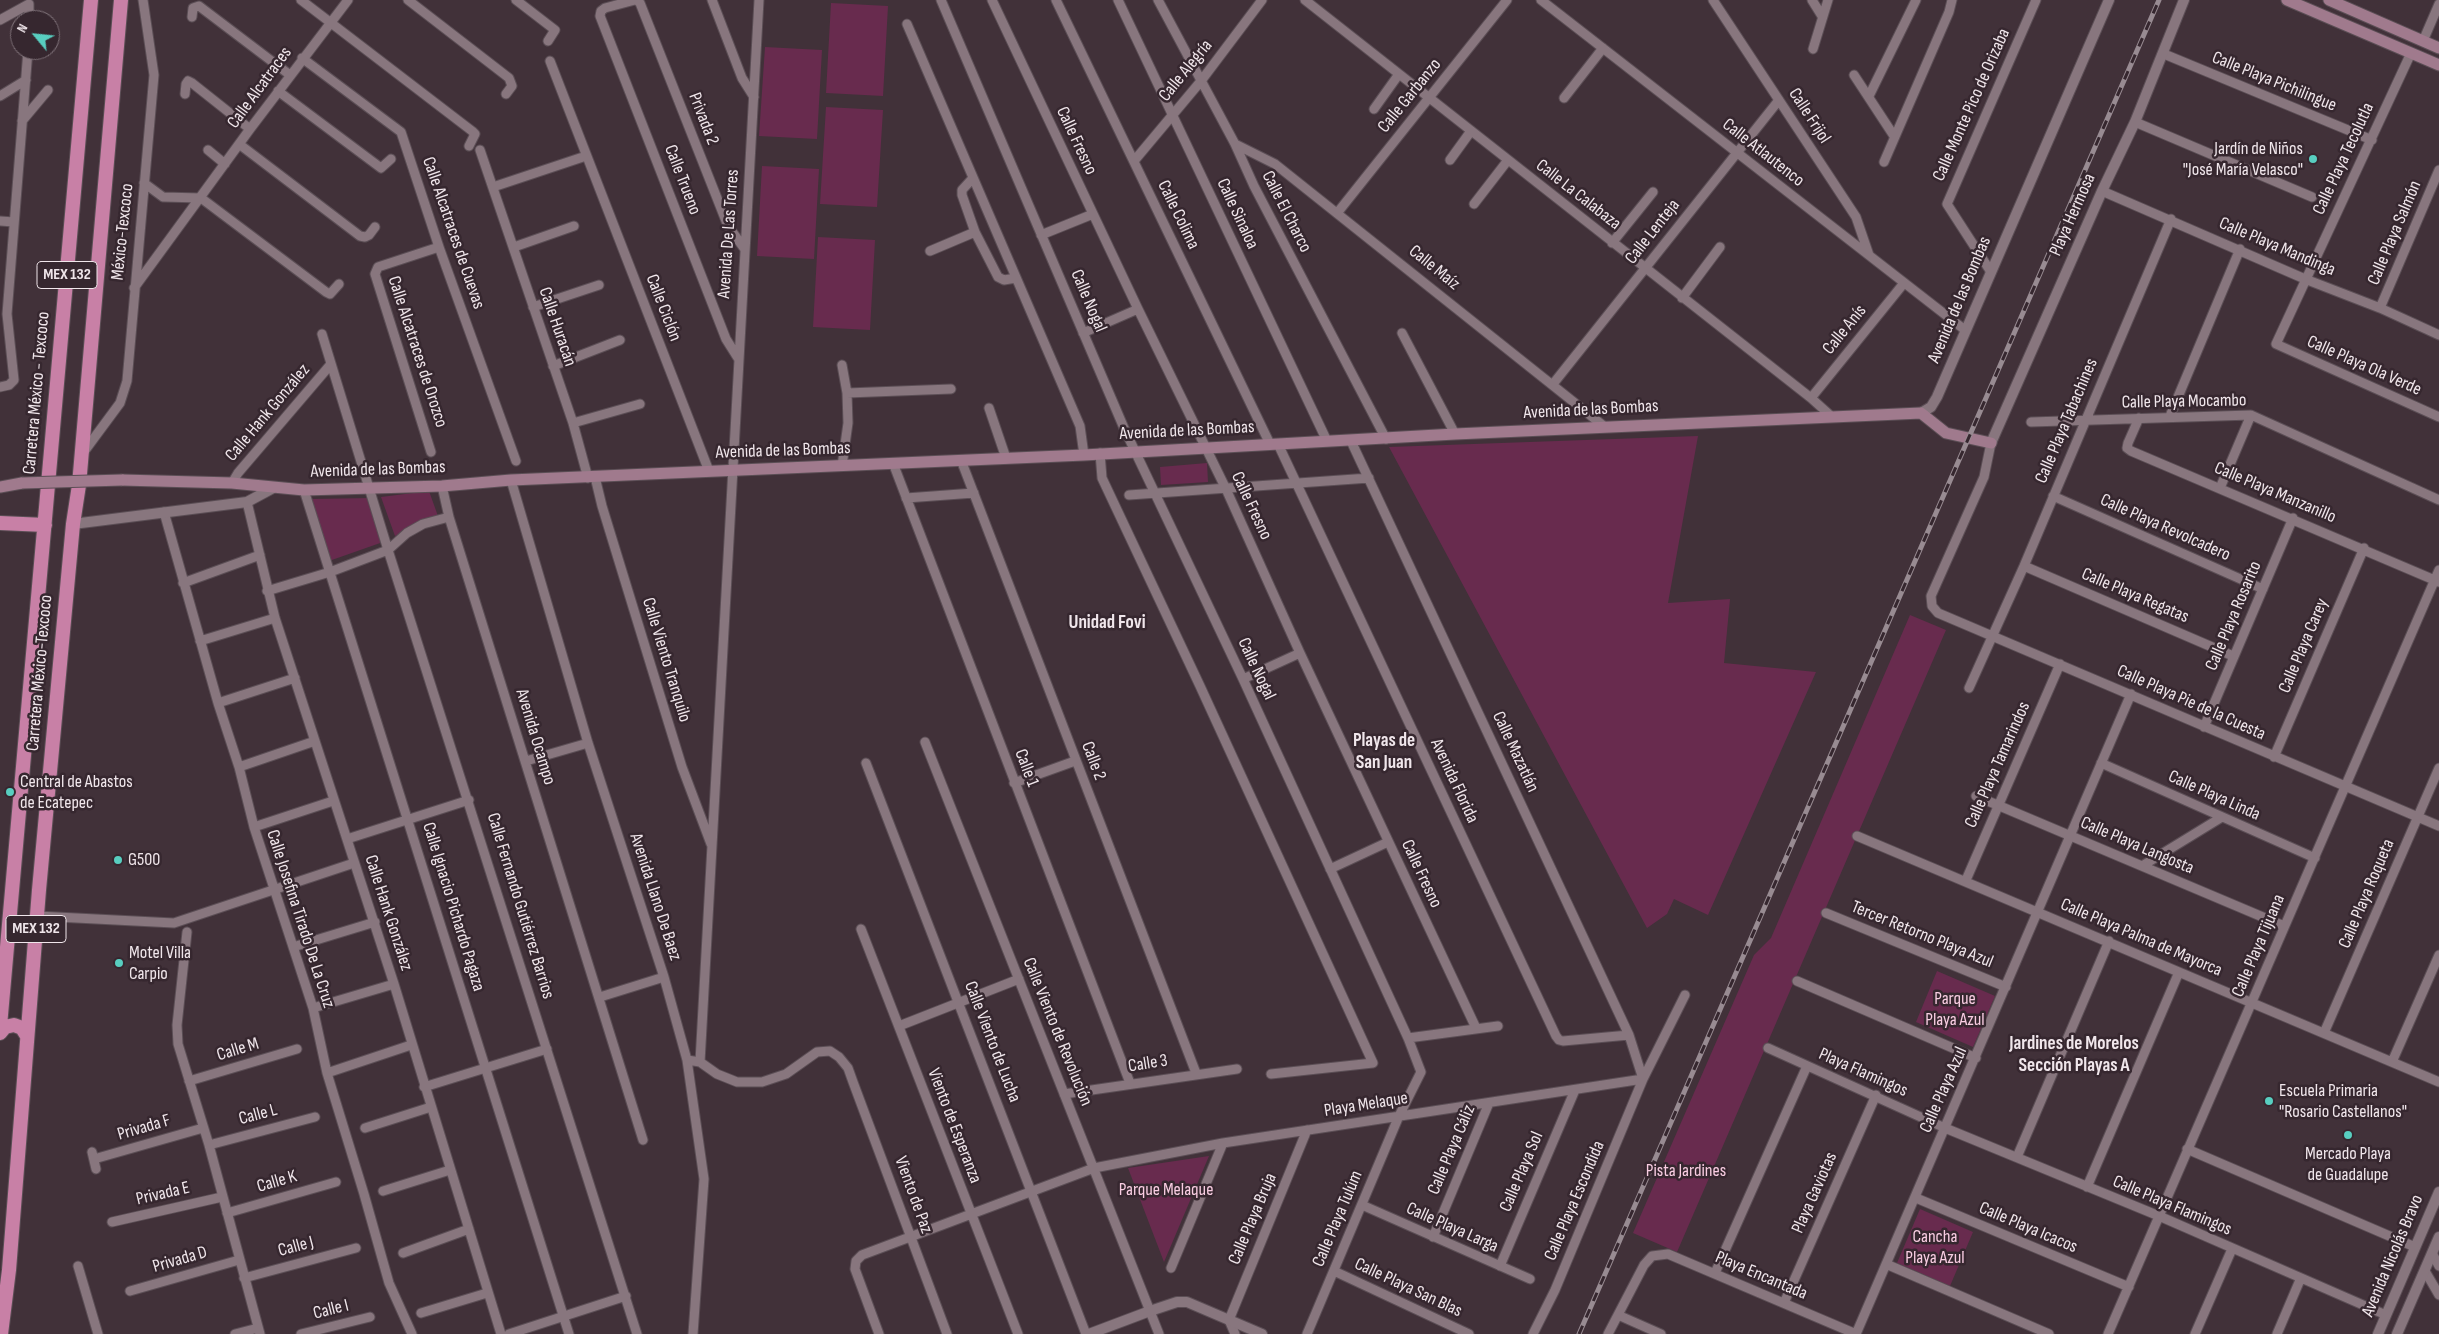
<!DOCTYPE html>
<html>
<head>
<meta charset="utf-8">
<style>
  body { margin:0 }
  #map { position:relative; width:2439px; height:1334px; overflow:hidden; background:#413139; font-family:"Sofia Sans Condensed",sans-serif }
  canvas { display:block }
  .north { position:absolute; left:10px; top:10px; width:50px; height:50px; box-sizing:border-box; background:#36272f; border:1px solid #80737a; border-radius:50%; rotate:298deg; font-size:14px; font-weight:700; line-height:20px; text-align:center; color:#f0e6eb }
  .north::after { content:''; display:block; margin:auto; width:18px; height:22px; background:#58cec0; clip-path:polygon(50% 0,100% 100%,50% 72%,0 100%) }
</style>
</head>
<body>
<div id="map">
<canvas width="2439" height="1334"></canvas>
<div class="north">N</div>
</div>
<script>
const context = document.querySelector('canvas').getContext('2d');
context.lineJoin = 'round';
function fillPath(path, color) {
  context.fillStyle = color;
  context.fill(path, 'evenodd');
}
function toPath(rows) {
  const path = new Path2D();
  for (const r of rows) {
    path.moveTo(r[0], r[1]);
    for (let i = 2; i < r.length; i += 2) path.lineTo(r[i], r[i + 1]);
  }
  return path;
}
function stroke(path, color, width, dash) {
  context.strokeStyle = color;
  context.lineWidth = width;
  context.lineCap = dash ? 'butt' : 'round';
  context.setLineDash(dash || []);
  context.stroke(path);
}
function write(font, color, halo, rows, align = 'center') {
  context.font = font + ' "Sofia Sans Condensed",sans-serif';
  context.lineWidth = 5;
  context.setLineDash([]);
  context.textBaseline = 'middle';
  context.strokeStyle = halo;
  context.fillStyle = color;
  for (const [text, x, y, turn = 0] of rows) {
    context.save();
    context.translate(x, y);
    context.rotate((+turn || 0) * Math.PI / 180);
    context.textAlign = isNaN(turn) ? turn : align;
    if (halo) context.strokeText(text, 0, 0);
    context.fillText(text, 0, 0);
    context.restore();
  }
}
fillPath(toPath([
  [831,3,888,6,883,96,826,93],
  [765,47,822,50,817,139,759,136],
  [826,107,883,110,877,207,820,204],
  [762,166,819,169,814,259,757,256],
  [818,237,875,240,870,330,813,327],
  [1698,436,1668,603,1730,599,1724,663,1816,672,1708,915,1674,899,1667,914,1647,928,1389,447],
  [1207,463,1208,482,1161,485,1160,467],
  [429,491,439,519,395,536,381,497],
  [372,498,383,542,329,561,311,499],
  [1910,615,1946,630,1677,1252,1633,1233,1754,955,1771,938],
  [1937,971,1995,996,1973,1047,1916,1022],
  [1209,1156,1164,1262,1128,1168],
  [1920,1209,1973,1232,1950,1286,1897,1263]
]), '#682b4e');
const minor = toPath([
  [301,0,472,131,475,134,469,146],
  [408,0,509,78,512,86,506,94],
  [516,0,555,30,548,41],
  [635,0,605,8,601,11,600,16,726,339,738,358],
  [637,0,640,3,728,226,744,248],
  [712,0,742,78,754,97],
  [941,0,1124,428,1243,679,1408,1038,1421,1072,1399,1116,1307,1334],
  [992,0,1138,309,1226,489,1300,653,1476,1028],
  [1056,0,1270,444],
  [1118,0,1327,441],
  [1158,0,1235,144,1254,186,1386,439],
  [1305,0,1811,398,1831,416],
  [1541,0,1965,330],
  [1713,0,1856,217,1869,255],
  [1812,0,1822,16],
  [192,17,193,8,199,6,290,75],
  [0,20,29,4,29,20],
  [907,24,1080,426,1084,455],
  [2423,41,2439,4],
  [1813,49,1828,0],
  [2411,53,2276,344,2439,417],
  [2164,54,2372,140],
  [302,58,401,132,439,247,516,461],
  [550,61,709,471],
  [1854,75,1894,136],
  [278,91,381,168,391,159],
  [185,94,186,84,188,81,192,83,250,129],
  [0,96,26,80],
  [1869,96,1916,0],
  [1564,98,1603,48],
  [1374,109,1399,74],
  [22,121,48,90],
  [2135,122,2312,197],
  [239,144,360,236,365,237,369,235,375,227],
  [1235,144,1275,164,1605,427],
  [208,150,225,164],
  [480,150,573,423,588,478],
  [1450,160,1471,131],
  [1134,161,1201,81,1262,0],
  [1884,162,1949,12,1952,0],
  [973,178,962,190,962,195,975,232,998,277,1004,280,1016,278],
  [144,183,163,197,201,198],
  [493,187,586,156],
  [2102,191,2305,279,2380,308,2439,335],
  [201,198,326,292,330,294,339,284],
  [1474,204,1508,160],
  [1338,212,1507,0],
  [0,221,14,222],
  [1041,235,1093,214],
  [1612,243,1653,192],
  [514,247,574,226],
  [930,251,975,232],
  [1991,272,1947,204,2036,0],
  [134,288,250,129,348,0],
  [1682,298,1720,247],
  [533,307,599,285],
  [2380,308,2439,170],
  [1083,333,1138,309],
  [1402,333,1455,434],
  [322,334,388,550,637,1334],
  [842,365,847,393,848,423,842,466],
  [553,366,620,340],
  [1553,384,1779,100],
  [0,387,9,385,14,380,7,314,28,50],
  [847,393,951,389],
  [1811,398,1904,283],
  [989,408,1006,458],
  [2170,416,2240,249],
  [2139,418,2128,443,2127,448,2131,451,2439,582],
  [2031,422,2251,415,2439,500],
  [573,423,640,404],
  [1351,441,1629,1035,1643,1079],
  [1991,443,1984,477,1931,596,1932,606,1938,613,2439,826],
  [1278,444,1556,1036,1559,1040,1563,1041,1629,1035],
  [431,452,375,274,378,267,439,247],
  [83,453,120,403,127,381,154,75,143,0],
  [1100,453,1102,478,1200,686,1373,1063,1271,1074],
  [961,460,1196,1073],
  [893,463,1130,1083],
  [595,477,602,506,682,767,711,844],
  [511,480,588,743,664,977,687,1060,704,1179,693,1334],
  [232,483,238,473,331,364],
  [442,486,449,517,643,1140],
  [2220,488,2251,415],
  [304,490,569,1334],
  [1129,495,1369,478],
  [2053,496,2263,589],
  [906,498,974,493],
  [247,502,275,618,394,984,501,1334],
  [164,512,218,703,239,767,254,827,313,1008,327,1073,364,1194,389,1283,412,1334],
  [2024,566,2233,656],
  [183,583,260,555],
  [267,591,330,572,388,550,407,533,423,524,449,517],
  [200,641,275,618],
  [1243,679,1300,653],
  [1969,688,2024,566,2171,219],
  [218,703,295,678],
  [2204,727,2293,518],
  [925,742,1159,1334],
  [2274,757,2364,548],
  [526,761,588,743],
  [866,763,1086,1334],
  [2101,763,2315,858],
  [239,767,315,741],
  [1014,783,1075,761],
  [1976,796,2284,926],
  [254,827,333,801],
  [1857,836,2439,1082],
  [347,839,469,800],
  [2142,866,2222,817],
  [1330,869,1388,842],
  [1966,880,2060,664],
  [1826,913,2006,987],
  [37,916,174,923,354,863],
  [861,929,1018,1334],
  [187,932,177,1025,178,1044,209,1145,260,1334],
  [293,947,375,922],
  [1797,981,1976,1058],
  [600,997,664,977],
  [313,1008,394,984],
  [899,1026,1019,979],
  [2324,1033,2439,768],
  [1408,1038,1498,1026],
  [1768,1048,1945,1128,2159,1216,2386,1315],
  [687,1060,700,1062,759,0],
  [700,1062,717,1074,737,1082,762,1082,786,1074,817,1052,830,1051,839,1057,848,1068,853,1082,947,1334],
  [2392,1062,2439,955],
  [327,1073,411,1045],
  [189,1081,297,1049],
  [424,1087,547,1049],
  [1064,1094,1237,1069],
  [365,1128,431,1107],
  [209,1145,315,1117],
  [2187,1149,2415,1247],
  [92,1152,96,1169],
  [2017,1157,2109,941],
  [94,1159,203,1128],
  [2087,1187,2179,972],
  [383,1191,450,1170],
  [1916,1198,2129,1287],
  [1362,1205,1530,1279],
  [227,1213,336,1182],
  [112,1222,222,1197],
  [1433,1237,1489,1103],
  [403,1253,469,1229],
  [2432,1253,2439,1266],
  [1886,1264,2049,1334],
  [78,1266,98,1334],
  [1500,1266,1575,1090],
  [1171,1268,1223,1143],
  [1334,1271,1469,1334],
  [2425,1271,2439,1295],
  [1715,1273,1807,1066],
  [244,1278,356,1248],
  [130,1291,239,1260],
  [1784,1303,1876,1095],
  [421,1313,487,1293],
  [1618,1315,1661,1334],
  [235,1334,258,1328],
  [301,1334,370,1317],
  [509,1334,626,1296],
  [879,1334,855,1269,856,1261,862,1255,1094,1168,1223,1143,1643,1079],
  [1235,1334,1229,1320,1307,1130],
  [1533,1334,1555,1290,1643,1079,1685,995],
  [1608,1334,1644,1265,1652,1256,1668,1254,1856,1334],
  [1856,1334,2131,694],
  [2108,1334,2439,570],
  [2195,1334,2232,1249],
  [2277,1334,2300,1280]
]);
const tertiary = toPath([
  [1921,413,1931,407,1937,397,2109,0],
  [1991,443,2102,191,2135,122,2184,0],
  [73,524,247,502,273,488],
  [1089,1334,1150,1311,1177,1302,1187,1302,1262,1334],
  [2378,1334,2439,1192],
  [2397,1334,2439,1237]
]);
const secondary = toPath([
  [2287,0,2439,65],
  [2329,0,2439,48],
  [122,480,232,483,304,490,442,486,511,480,1084,455,1455,434,1921,413,1946,433,1991,443],
  [0,487,22,483]
]);
const trunk = toPath([
  [0,523,45,525],
  [0,1026,91,0],
  [0,1033,5,1027,14,1025,22,1028,27,1036],
  [1,1334,9,1270,39,890,73,524,79,485,121,0]
]);
stroke(minor, '#5b4e55', 11);
stroke(tertiary, '#5b4e55', 12);
stroke(secondary, '#5b4e55', 13);
stroke(trunk, '#5b4e55', 16);
stroke(minor, '#88767e', 9);
stroke(tertiary, '#88767e', 10);
stroke(secondary, '#a07a8d', 11);
stroke(trunk, '#c880a6', 14);
const rail = toPath([
  [1579,1334,2159,0]
]);
stroke(rail, '#988b92', 5);
stroke(rail, '#36272f', 3, [9]);
const secondaryBridge = toPath([
  [22,483,122,480]
]);
stroke(secondaryBridge, '#5b4e55', 13, []);
stroke(secondaryBridge, '#a07a8d', 11);
for (const [x, y, r, color] of [
  [2313,159,5,"#58cec0"],
  [10,792,5,"#58cec0"],
  [118,860,5,"#58cec0"],
  [119,963,5,"#58cec0"],
  [2269,1101,5,"#58cec0"],
  [2348,1135,5,"#58cec0"]
]) {
  const dot = new Path2D();
  dot.arc(x, y, r, 0, 2 * Math.PI);
  context.fillStyle = color;
  context.fill(dot);
  stroke(dot, '#36272f', 2);
}
for (const [x, y, w] of [
  [67,275,60],
  [36,929,60]
]) {
  const box = new Path2D();
  box.roundRect(x - w / 2, y - 13.5, w, 27, 4);
  context.fillStyle = '#36272f';
  context.fill(box);
  stroke(box, '#f0e6eb', 1);
}
write('bold 16px', '#f0e6eb', null, [
  ["MEX 132",67,275],
  ["MEX 132",36,929]
]);
write('18px', '#f0e6eb', '#36272f', [
  ["Calle Alegría",1186,71,-51],
  ["Calle Playa Pichilingue",2274,82,22],
  ["Calle Alcatraces",260,88,-54],
  ["Calle Garbanzo",1410,96,-51],
  ["Calle Monte Pico de Orizaba",1972,105,-66],
  ["Calle Frijol",1809,116,57],
  ["Privada 2",703,119,69],
  ["Calle Fresno",1076,141,65],
  ["Calle Atlautenco",1763,153,38],
  ["Calle Playa Tecolutla",2344,159,-65],
  ["Calle Trueno",682,180,69],
  ["Calle La Calabaza",1578,195,38],
  ["Calle El Charco",1286,212,63],
  ["Calle Sinaloa",1237,214,65],
  ["Calle Colima",1178,215,64],
  ["Playa Hermosa",2073,215,-66],
  ["México-Texcoco",123,232,-84],
  ["Calle Lenteja",1653,232,-52],
  ["Calle Alcatraces de Cuevas",453,233,71],
  ["Calle Playa Salmón",2395,233,-67],
  ["Avenida De Las Torres",729,234,-86],
  ["Calle Playa Mandinga",2277,247,23],
  ["Calle Maíz",1434,268,39],
  ["Avenida de las Bombas",1960,300,-67],
  ["Calle Nogal",1088,301,67],
  ["Calle Ciclón",663,308,69],
  ["Calle Huracán",557,327,71],
  ["Calle Anís",1845,330,-51],
  ["Calle Alcatraces de Orozco",417,352,72],
  ["Calle Playa Ola Verde",2364,366,24],
  ["Carretera México - Texcoco",37,393,-85],
  ["Calle Playa Mocambo",2184,402,-1],
  ["Avenida de las Bombas",1591,410,-3],
  ["Calle Hank González",268,413,-50],
  ["Calle Playa Tabachines",2067,421,-67],
  ["Avenida de las Bombas",1187,431,-3],
  ["Avenida de las Bombas",783,451,-2],
  ["Avenida de las Bombas",378,470,-2],
  ["Calle Playa Manzanillo",2275,493,23],
  ["Calle Fresno",1251,506,65],
  ["Calle Playa Revolcadero",2165,528,24],
  ["Calle Playa Regatas",2135,596,23],
  ["Calle Playa Rosarito",2234,616,-67],
  ["Calle Playa Carey",2304,646,-67],
  ["Calle Viento Tranquilo",666,660,73],
  ["Calle Nogal",1256,669,65],
  ["Carretera México-Texcoco",40,673,-85],
  ["Calle Playa Pie de la Cuesta",2191,703,24],
  ["Avenida Ocampo",535,737,73],
  ["Calle Mazatlán",1515,752,65],
  ["Calle 2",1093,761,69],
  ["Calle Playa Tamarindos",1998,765,-66],
  ["Calle 1",1026,768,69],
  ["Avenida Florida",1454,781,65],
  ["Calle Playa Linda",2214,796,24],
  ["Calle Playa Langosta",2137,846,23],
  ["Calle Fresno",1421,874,65],
  ["Calle Playa Roqueta",2367,894,-67],
  ["Avenida Llano De Baez",655,897,72],
  ["Calle Fernando Gutiérrez Barrios",520,906,73],
  ["Calle Ignacio Pichardo Pagaza",453,907,73],
  ["Calle Hank González",388,913,72],
  ["Calle Josefina Tirado De La Cruz",300,919,72],
  ["Tercer Retorno Playa Azul",1922,935,22],
  ["Calle Playa Palma de Mayorca",2141,938,23],
  ["Calle Playa Tijuana",2259,946,-67],
  ["Calle Viento de Revolución",1057,1032,68],
  ["Calle Viento de Lucha",992,1042,69],
  ["Calle M",238,1050,-17],
  ["Calle 3",1148,1064,-9],
  ["Playa Flamingos",1863,1073,24],
  ["Calle Playa Azul",1944,1090,-66],
  ["Playa Melaque",1366,1105,-9],
  ["Calle L",258,1115,-15],
  ["Viento de Esperanza",954,1126,69],
  ["Privada F",144,1128,-16],
  ["Calle Playa Cáliz",1452,1150,-67],
  ["Calle Playa Sol",1522,1172,-67],
  ["Calle K",277,1182,-16],
  ["Playa Gaviotas",1815,1193,-66],
  ["Privada E",163,1194,-13],
  ["Viento de Paz",913,1195,70],
  ["Calle Playa Escondida",1575,1201,-67],
  ["Calle Playa Flamingos",2172,1206,23],
  ["Calle Playa Bruja",1253,1219,-67],
  ["Calle Playa Tulúm",1338,1219,-67],
  ["Calle Playa Larga",1452,1228,24],
  ["Calle Playa Icacos",2028,1228,23],
  ["Calle J",296,1247,-15],
  ["Avenida Nicolás Bravo",2393,1256,-67],
  ["Privada D",180,1260,-16],
  ["Playa Encantada",1761,1276,23],
  ["Calle Playa San Blas",1408,1288,25],
  ["Calle I",331,1310,-14]
]);
write('18px', '#f0e6eb', '#36272f', [
  ["Jardín de Niños",2303,149,"right"],
  ["\"José María Velasco\"",2303,170,"right"],
  ["Central de Abastos",20,782],
  ["de Ecatepec",20,803],
  ["G500",128,860],
  ["Motel Villa",129,953],
  ["Carpio",129,974],
  ["Escuela Primaria",2279,1091],
  ["\"Rosario Castellanos\"",2279,1112],
  ["Mercado Playa",2348,1154,"center"],
  ["de Guadalupe",2348,1175,"center"]
], 'left');
write('18px', '#f9cde2', '#36272f', [
  ["Parque",1955,999],
  ["Playa Azul",1955,1020],
  ["Pista Jardines",1686,1171],
  ["Parque Melaque",1166,1190],
  ["Cancha",1935,1237],
  ["Playa Azul",1935,1258]
]);
write('bold 19px', '#f0e6eb', '#36272f', [
  ["Unidad Fovi",1107,623],
  ["Playas de",1384,741],
  ["San Juan",1384,763],
  ["Jardines de Morelos",2074,1044],
  ["Sección Playas A",2074,1066]
]);
</script>
</body>
</html>
